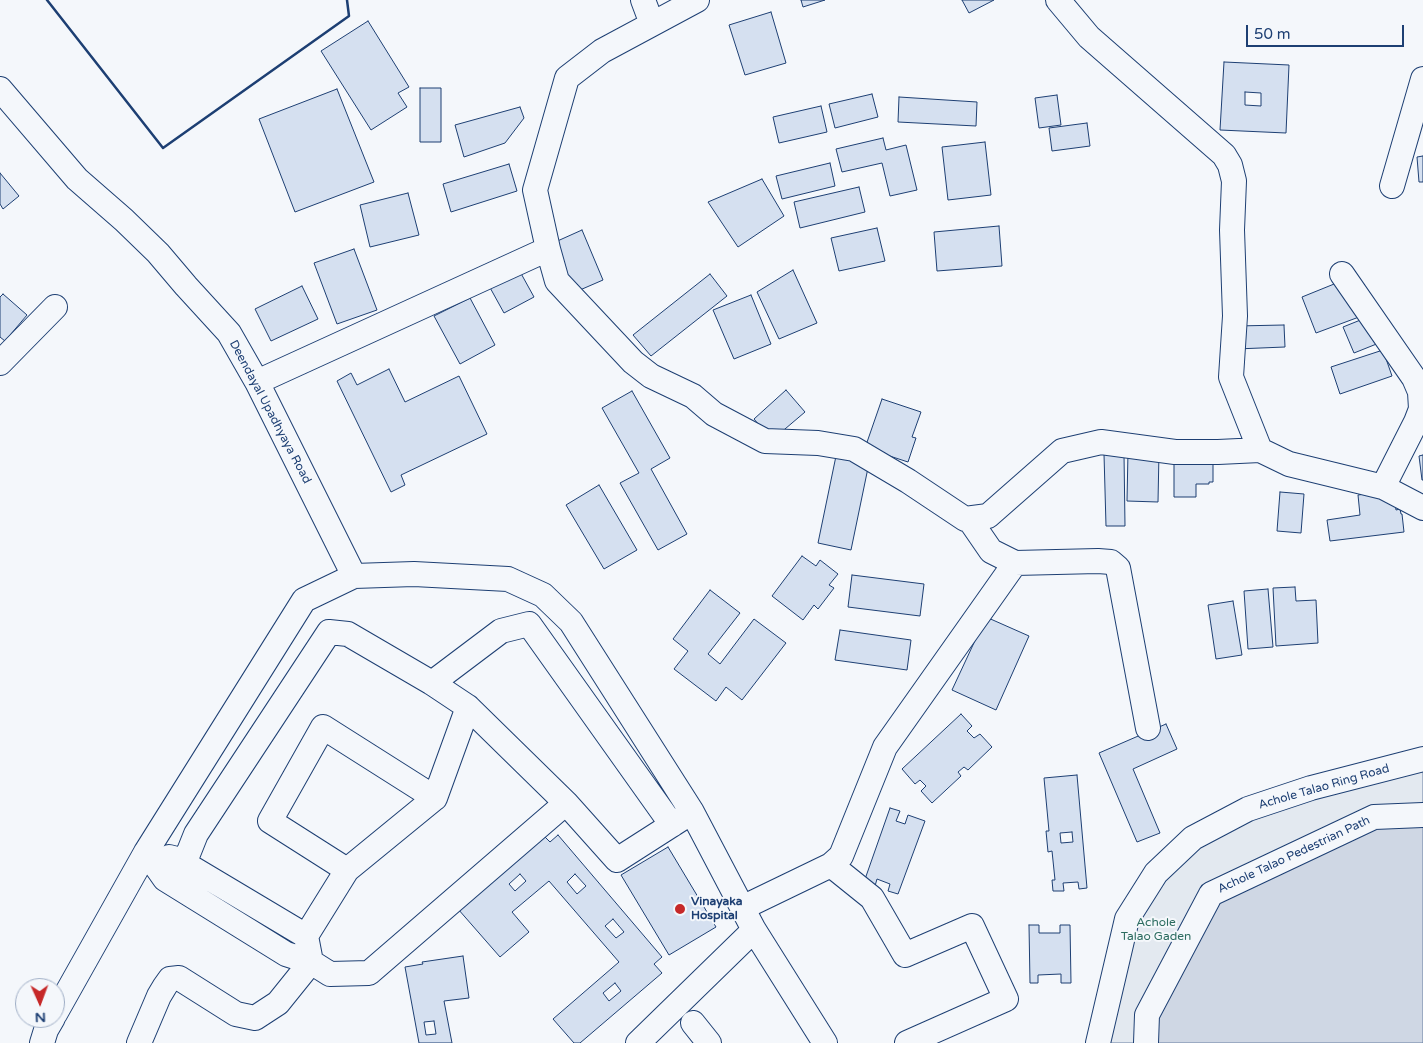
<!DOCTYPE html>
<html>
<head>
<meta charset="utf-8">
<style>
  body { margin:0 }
  #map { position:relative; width:1423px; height:1043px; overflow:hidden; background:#f4f7fb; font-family:"Varela Round",sans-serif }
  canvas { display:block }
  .north { position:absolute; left:15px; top:978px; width:50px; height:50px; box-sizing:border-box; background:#f4f7fb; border:1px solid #9eadc5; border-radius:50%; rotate:178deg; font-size:14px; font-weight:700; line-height:20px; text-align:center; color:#1d3f73 }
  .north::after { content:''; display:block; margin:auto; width:18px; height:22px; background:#c62828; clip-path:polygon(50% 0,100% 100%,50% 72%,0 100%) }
  .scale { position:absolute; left:1246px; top:25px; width:158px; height:22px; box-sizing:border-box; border:2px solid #1d3f73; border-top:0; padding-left:6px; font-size:15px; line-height:18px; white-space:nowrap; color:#1d3f73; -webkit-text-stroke:4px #f4f7fb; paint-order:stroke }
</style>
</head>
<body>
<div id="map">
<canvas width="1423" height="1043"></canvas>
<div class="north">N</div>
<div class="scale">50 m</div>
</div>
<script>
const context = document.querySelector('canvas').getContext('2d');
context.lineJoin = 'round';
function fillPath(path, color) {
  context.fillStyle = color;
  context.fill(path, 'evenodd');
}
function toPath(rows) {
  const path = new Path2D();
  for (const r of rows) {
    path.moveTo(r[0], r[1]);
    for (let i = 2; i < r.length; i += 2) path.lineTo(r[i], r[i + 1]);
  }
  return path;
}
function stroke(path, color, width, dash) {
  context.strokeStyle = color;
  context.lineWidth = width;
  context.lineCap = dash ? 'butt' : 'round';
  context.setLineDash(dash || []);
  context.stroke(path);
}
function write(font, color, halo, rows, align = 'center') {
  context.font = font + ' "Varela Round",sans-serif';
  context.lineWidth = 4;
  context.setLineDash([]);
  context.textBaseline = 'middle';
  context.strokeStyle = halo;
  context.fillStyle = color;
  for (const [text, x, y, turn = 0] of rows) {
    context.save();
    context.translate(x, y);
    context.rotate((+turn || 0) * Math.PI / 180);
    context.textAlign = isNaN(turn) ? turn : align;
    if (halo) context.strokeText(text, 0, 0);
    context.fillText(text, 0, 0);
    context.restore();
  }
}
const green = toPath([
  [1423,762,1423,815,1146,1043,1098,1043,1127,919,1193,838,1423,762]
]);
fillPath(green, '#e3e9f0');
stroke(green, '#687fa3', 1);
const water = toPath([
  [1423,815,1423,1043,1146,1043,1211,894,1374,817,1423,815]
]);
fillPath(water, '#cfd7e4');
stroke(water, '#687fa3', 1);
const building = toPath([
  [801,0,825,0,803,7,801,0],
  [962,0,994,0,969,13,962,0],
  [771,12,786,63,745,75,729,25,771,12],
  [368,21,409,87,398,93,407,107,371,130,321,51,368,21],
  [1224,62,1289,65,1286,133,1220,130,1224,62],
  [1245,92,1261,93,1261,106,1245,105,1245,92],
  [420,88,441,88,441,142,420,142,420,88],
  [337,89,374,182,295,212,259,119,337,89],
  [872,94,878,117,835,128,829,104,872,94],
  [1057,95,1061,125,1039,128,1035,98,1057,95],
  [899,97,977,102,976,126,898,122,899,97],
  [821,106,827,132,779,143,773,117,821,106],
  [520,107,524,118,505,143,464,157,455,125,520,107],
  [1087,123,1090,146,1052,151,1049,128,1087,123],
  [883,138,886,150,906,145,917,190,890,196,882,163,842,172,836,149,883,138],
  [985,142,991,195,948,200,942,147,985,142],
  [1423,156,1423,182,1419,182,1417,157,1423,156],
  [830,163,835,186,782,199,776,176,830,163],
  [509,164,517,191,451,212,443,184,509,164],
  [0,173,19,196,3,209,0,204,0,173],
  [762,179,784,216,738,247,708,202,762,179],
  [859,187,865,212,800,228,794,202,859,187],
  [408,193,419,235,370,247,360,205,408,193],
  [999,226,1002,266,937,271,934,232,999,226],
  [877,228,885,261,839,271,831,238,877,228],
  [582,230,603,280,573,293,553,243,582,230],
  [354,249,377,310,337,324,314,263,354,249],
  [518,268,534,297,504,313,488,284,518,268],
  [793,270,817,323,779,339,757,292,793,270],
  [710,274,727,296,651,356,633,335,710,274],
  [1344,280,1359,317,1316,333,1302,297,1344,280],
  [302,286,318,319,271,341,255,309,302,286],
  [3,294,27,315,5,341,0,337,0,297,3,294],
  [751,295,771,344,734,359,713,310,751,295],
  [470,298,495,345,460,364,434,316,470,298],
  [1368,317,1379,343,1354,353,1343,327,1368,317],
  [1284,325,1285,347,1236,349,1236,326,1284,325],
  [1383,350,1392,376,1340,394,1331,367,1383,350],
  [389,369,405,402,459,376,487,434,401,475,405,485,391,492,337,381,351,373,357,385,389,369],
  [786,390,805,412,772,440,754,419,786,390],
  [632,391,670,458,651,469,687,534,658,550,620,483,639,473,602,408,632,391],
  [882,399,921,412,912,437,916,438,908,462,865,448,882,399],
  [1128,452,1159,452,1158,502,1127,501,1128,452],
  [1104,454,1124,454,1125,526,1106,526,1104,454],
  [1213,455,1213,482,1209,482,1209,484,1196,484,1196,497,1174,497,1174,456,1213,455],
  [1423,455,1423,480,1422,480,1419,456,1423,455],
  [836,456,869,463,851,550,818,543,836,456],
  [599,485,637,550,604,569,566,505,599,485],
  [1387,491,1389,504,1395,503,1396,510,1400,509,1401,514,1402,514,1404,532,1330,541,1327,520,1360,515,1358,495,1387,491],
  [1280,492,1304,494,1301,533,1277,531,1280,492],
  [802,556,816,566,820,560,838,574,829,585,834,588,818,609,814,605,803,620,772,596,802,556],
  [852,575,924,584,920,616,848,607,852,575],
  [1295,587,1296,601,1316,600,1318,643,1276,646,1273,588,1295,587],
  [1268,589,1273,647,1248,649,1244,591,1268,589],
  [710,590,740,613,708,654,720,664,754,619,786,643,742,700,726,687,716,701,674,669,688,651,673,639,710,590],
  [1233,601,1242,655,1216,659,1208,605,1233,601],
  [986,617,1029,636,996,710,952,690,986,617],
  [840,630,911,640,907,670,835,660,840,630],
  [961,714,972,726,967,731,974,738,980,734,992,747,968,770,964,767,958,772,961,776,932,803,921,791,926,786,920,780,915,784,902,769,961,714],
  [1166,724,1177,749,1133,769,1160,833,1137,842,1099,753,1166,724],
  [1077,775,1087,888,1079,889,1078,882,1063,883,1064,891,1053,891,1052,880,1055,880,1052,851,1048,852,1046,831,1049,831,1044,778,1077,775],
  [1072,832,1073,842,1061,843,1060,833,1072,832],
  [890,808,900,811,896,821,905,824,908,815,925,821,898,894,888,891,890,884,877,879,875,886,864,882,890,808],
  [558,835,662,957,654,964,662,973,580,1043,574,1043,553,1019,619,962,549,881,512,912,529,932,500,957,458,909,544,836,550,842,558,835],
  [520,874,526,881,515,891,509,884,520,874],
  [575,874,586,886,577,894,567,882,575,874],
  [613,919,624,932,616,938,605,926,613,919],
  [615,983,621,991,609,1001,603,993,615,983],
  [668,847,716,927,669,955,621,875,668,847],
  [1029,925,1039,925,1039,933,1060,933,1060,925,1070,925,1071,983,1061,983,1061,974,1038,975,1038,983,1030,983,1029,925],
  [463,956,469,998,444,1001,452,1043,419,1043,405,967,423,964,422,962,463,956],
  [434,1021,436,1034,426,1035,424,1022,434,1021]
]);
fillPath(building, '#d5e0f0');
stroke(building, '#1d3f73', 1);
const minor = toPath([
  [643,0,652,24],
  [697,0,602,51,567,78,535,190,548,249,557,281,633,362,651,376,693,396,714,414,765,441,818,443,854,449,908,481,965,519,988,516,1062,451,1101,442,1175,452,1218,452,1260,450],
  [1058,0,1089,37,1224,155,1230,165,1234,181,1232,230,1235,316,1231,377,1260,450,1289,464,1383,487,1423,508],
  [0,89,77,179,124,220,158,253,186,286,229,333,257,382,354,576],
  [1392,186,1423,79],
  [1342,274,1414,378,1420,392,1421,409,1416,422,1383,487],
  [0,363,55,307],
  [257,382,548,249],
  [969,519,991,551,1015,563,1098,561,1111,562,1118,568,1148,728],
  [432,683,501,631,529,624,672,825],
  [435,798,323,727,270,821,347,870,435,798,468,707],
  [146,852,165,879,286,954,311,962,330,974,369,973,566,803],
  [184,864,196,834,329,632,348,634,432,683,468,707,566,803,617,860,692,812],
  [831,865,872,898,905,955,972,926,1006,999,907,1043],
  [742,908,831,865,841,856,885,747,1015,563],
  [306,936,347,870],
  [55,1014,146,852,304,600,354,576,414,574,508,579,543,595,571,622,692,812,754,930,825,1043],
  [693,1023,709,1043],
  [42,1043,46,1030,53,1018],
  [139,1043,159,996,165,986,170,979,179,978,236,1014,255,1018,278,1003,311,962,306,936,177,859,169,857],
  [638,1043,754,930],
  [1098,1043,1127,919,1156,873,1193,838,1248,809,1311,788,1423,759],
  [1146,1043,1147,1015,1211,894,1374,817,1423,815]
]);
stroke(minor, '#1d3f73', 26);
stroke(minor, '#f4f7fb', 24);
stroke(toPath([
  [47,0,163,148,349,16,347,0]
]), '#1d3f73', 2.5);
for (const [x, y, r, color] of [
  [680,909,6,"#c62828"]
]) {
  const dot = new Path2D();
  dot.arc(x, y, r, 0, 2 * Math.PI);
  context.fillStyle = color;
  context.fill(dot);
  stroke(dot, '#f4f7fb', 2);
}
write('12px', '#1d3f73', '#f4f7fb', [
  ["Deendayal Upadhyaya Road",270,412,62],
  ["Achole Talao Ring Road",1324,787,-16],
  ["Achole Talao Pedestrian Path",1294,855,-25]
]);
write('bold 12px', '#1d3f73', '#f4f7fb', [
  ["Vinayaka",691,902],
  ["Hospital",691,916]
], 'left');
write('12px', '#2c6c60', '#f4f7fb', [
  ["Achole",1156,923],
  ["Talao Gaden",1156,937]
]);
</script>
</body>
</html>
